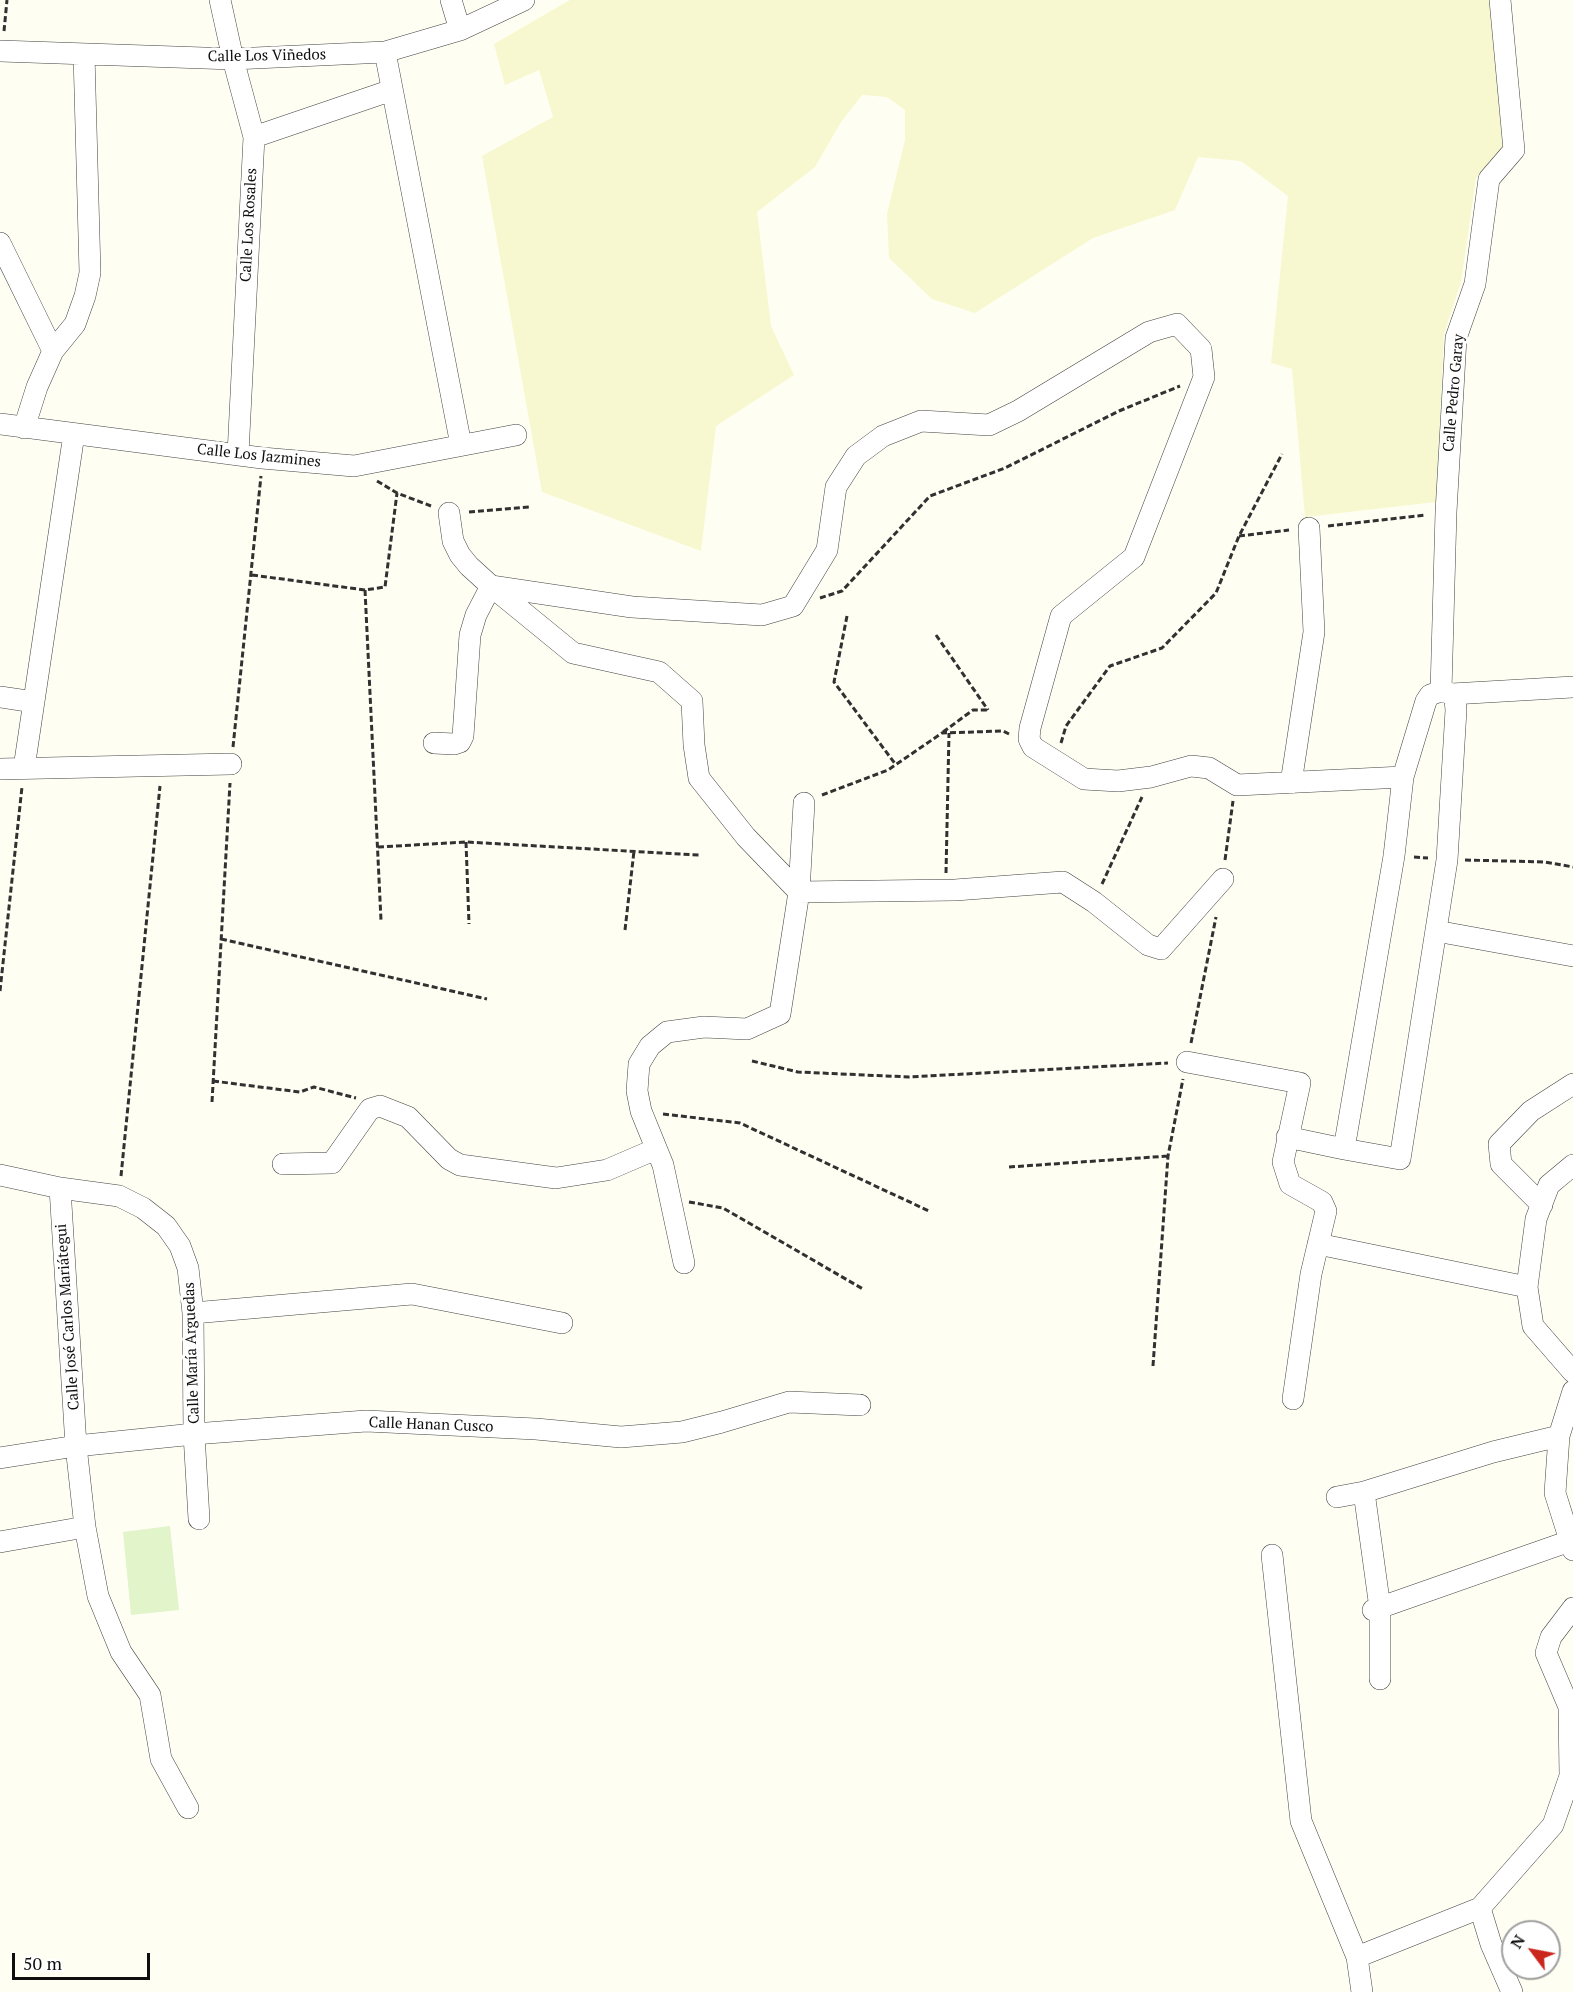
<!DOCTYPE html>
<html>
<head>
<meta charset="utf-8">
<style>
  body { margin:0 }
  #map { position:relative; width:1573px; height:1992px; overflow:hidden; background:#fffef2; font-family:"PT Serif",serif }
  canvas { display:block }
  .north { position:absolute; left:1501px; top:1920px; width:60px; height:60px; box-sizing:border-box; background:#fff; border:2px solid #9f9f9f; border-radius:50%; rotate:302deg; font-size:16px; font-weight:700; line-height:24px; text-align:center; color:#0f0f0f }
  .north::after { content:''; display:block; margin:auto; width:21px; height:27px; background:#cb261c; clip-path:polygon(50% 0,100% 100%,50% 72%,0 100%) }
  .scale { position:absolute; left:12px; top:1953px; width:138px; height:27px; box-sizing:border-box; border:3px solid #0f0f0f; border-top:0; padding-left:8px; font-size:18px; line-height:21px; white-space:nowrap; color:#0f0f0f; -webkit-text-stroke:4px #fff; paint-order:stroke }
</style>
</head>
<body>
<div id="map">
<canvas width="1573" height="1992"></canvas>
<div class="north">N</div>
<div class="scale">50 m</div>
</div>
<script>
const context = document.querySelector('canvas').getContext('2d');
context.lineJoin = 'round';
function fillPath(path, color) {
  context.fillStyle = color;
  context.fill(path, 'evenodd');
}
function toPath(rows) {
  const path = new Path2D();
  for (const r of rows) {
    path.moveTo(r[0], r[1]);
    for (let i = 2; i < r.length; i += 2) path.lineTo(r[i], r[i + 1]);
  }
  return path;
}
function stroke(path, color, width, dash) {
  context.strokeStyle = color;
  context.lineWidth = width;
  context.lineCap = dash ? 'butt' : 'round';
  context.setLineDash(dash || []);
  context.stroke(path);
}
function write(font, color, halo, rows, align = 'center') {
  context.font = font + ' "PT Serif",serif';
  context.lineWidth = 6;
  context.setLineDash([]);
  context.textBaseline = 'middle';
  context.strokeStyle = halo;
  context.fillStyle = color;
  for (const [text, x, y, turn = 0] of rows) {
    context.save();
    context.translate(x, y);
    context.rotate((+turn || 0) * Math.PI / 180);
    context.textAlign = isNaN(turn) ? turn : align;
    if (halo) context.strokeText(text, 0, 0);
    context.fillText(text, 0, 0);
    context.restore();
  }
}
fillPath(toPath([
  [570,0,1493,0,1505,146,1476,178,1461,282,1444,334,1436,502,1305,517,1292,369,1271,363,1288,196,1241,161,1198,157,1175,210,1093,238,975,313,932,299,889,258,887,214,905,140,905,110,887,97,862,95,841,122,815,167,757,212,771,326,794,375,716,426,701,551,542,492,482,156,553,117,539,70,505,85,494,44]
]), '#f7f8cf');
fillPath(toPath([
  [170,1526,179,1610,131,1615,123,1532]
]), '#e1f4ca');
const minor = toPath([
  [220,0,233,59,254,137,238,454],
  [451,0,460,30],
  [0,51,233,59,385,52,460,30,524,0],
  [385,52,461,445],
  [254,137,392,90],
  [0,243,53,351],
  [0,424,262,458,354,466,516,435],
  [24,428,37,387,53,351,75,324,85,296,90,273,84,54],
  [449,513,453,541,460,555,469,566,491,586,632,607,762,615,793,606,827,550,836,487,856,456,883,436,921,421,989,425,1018,411,1149,332,1177,324,1201,349,1204,377,1134,557,1061,616,1030,728,1029,739,1033,747,1084,779,1118,781,1151,777,1191,766,1209,768,1237,785,1403,777],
  [1441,691,1446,512,1456,338,1475,284,1489,179,1514,150,1500,0],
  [0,697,34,702],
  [434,743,454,744,460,742,463,736,470,635,476,615,491,586,573,653,659,672,692,701,694,745,699,778,746,837,799,892,780,1014,747,1029,704,1027,667,1032,650,1046,639,1064,637,1091,641,1111,663,1165,684,1263],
  [24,768,74,434],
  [0,769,231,764],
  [1291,783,1314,632,1309,528],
  [804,803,799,892,955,890,1063,882,1094,902,1148,945,1161,949,1223,879],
  [1436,931,1573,956],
  [1187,1062,1300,1083,1283,1162,1290,1184,1322,1202,1326,1211,1311,1274,1293,1399],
  [1287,1137,1344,1149,1400,1159,1447,860,1456,710,1455,700,1452,694],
  [1344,1149,1394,856,1403,777,1426,701,1430,695,1441,691,1452,694,1573,687],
  [283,1164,332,1163,370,1109,380,1106,408,1117,449,1159,460,1165,556,1178,607,1170,656,1149],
  [1573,1165,1549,1185,1536,1219,1527,1287,1533,1326,1573,1372],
  [0,1175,60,1188,119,1196,143,1208,166,1226,180,1246,188,1268,193,1313,194,1434,199,1519],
  [60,1188,76,1446,85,1527,98,1596,121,1652,150,1695,161,1759,188,1808],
  [1542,1205,1501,1164,1499,1144,1531,1111,1573,1084],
  [1318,1244,1527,1287],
  [193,1313,412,1294,562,1323],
  [1573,1391,1559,1436,1555,1493,1573,1550],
  [0,1458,76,1446,194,1434,366,1421,536,1429,621,1437,682,1432,722,1422,789,1402,860,1405],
  [1364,1492,1380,1608,1380,1679],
  [1337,1497,1364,1492,1493,1452,1559,1436],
  [0,1542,85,1527],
  [1272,1555,1301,1821,1357,1957,1362,1992],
  [1373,1610,1570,1541],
  [1357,1957,1480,1908],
  [1512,1992,1491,1944,1480,1908,1553,1825,1570,1776,1569,1707,1546,1653,1551,1637,1573,1608]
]);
stroke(minor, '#424242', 22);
stroke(toPath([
  [4,31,7,0],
  [377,481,397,493,431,506],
  [469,512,530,507],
  [1328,526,1426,515],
  [1239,536,1289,530],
  [252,575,365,590,385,587,397,493],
  [365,590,381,920],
  [820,598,842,591,930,496,1005,468,1119,411,1180,386],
  [847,616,834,682,896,765],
  [936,635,988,710],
  [943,732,973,710,988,710],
  [1061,743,1066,726,1110,666,1162,648,1216,593,1239,536,1282,454],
  [233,747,261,476],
  [822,795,888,770,942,733,1003,731,1009,734],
  [466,842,469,924],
  [378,847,466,842,699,855],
  [1414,857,1428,858],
  [1225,860,1233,801],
  [1465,860,1545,862,1573,867],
  [946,873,949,733],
  [1102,884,1142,797],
  [625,930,634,851],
  [221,939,487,999],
  [0,991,22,787],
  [1191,1043,1216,917],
  [752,1061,798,1072,909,1077,1168,1063],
  [213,1081,300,1092,314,1087,356,1098],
  [212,1102,230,783],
  [663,1114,740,1123,929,1211],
  [1009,1167,1168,1156],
  [121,1176,160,786],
  [689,1202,723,1208,863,1289],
  [1153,1366,1168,1156,1183,1079]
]), '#313131', 3, [6, 3]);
stroke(minor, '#fff', 21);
write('15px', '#0f0f0f', '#fff', [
  ["Calle Los Viñedos",267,56,-1],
  ["Calle Los Rosales",249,225,-87],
  ["Calle Pedro Garay",1454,393,-85],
  ["Calle Los Jazmines",259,456,6],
  ["Calle José Carlos Mariátegui",68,1317,-94],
  ["Calle María Arguedas",192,1353,-92],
  ["Calle Hanan Cusco",431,1425,2]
]);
</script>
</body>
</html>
